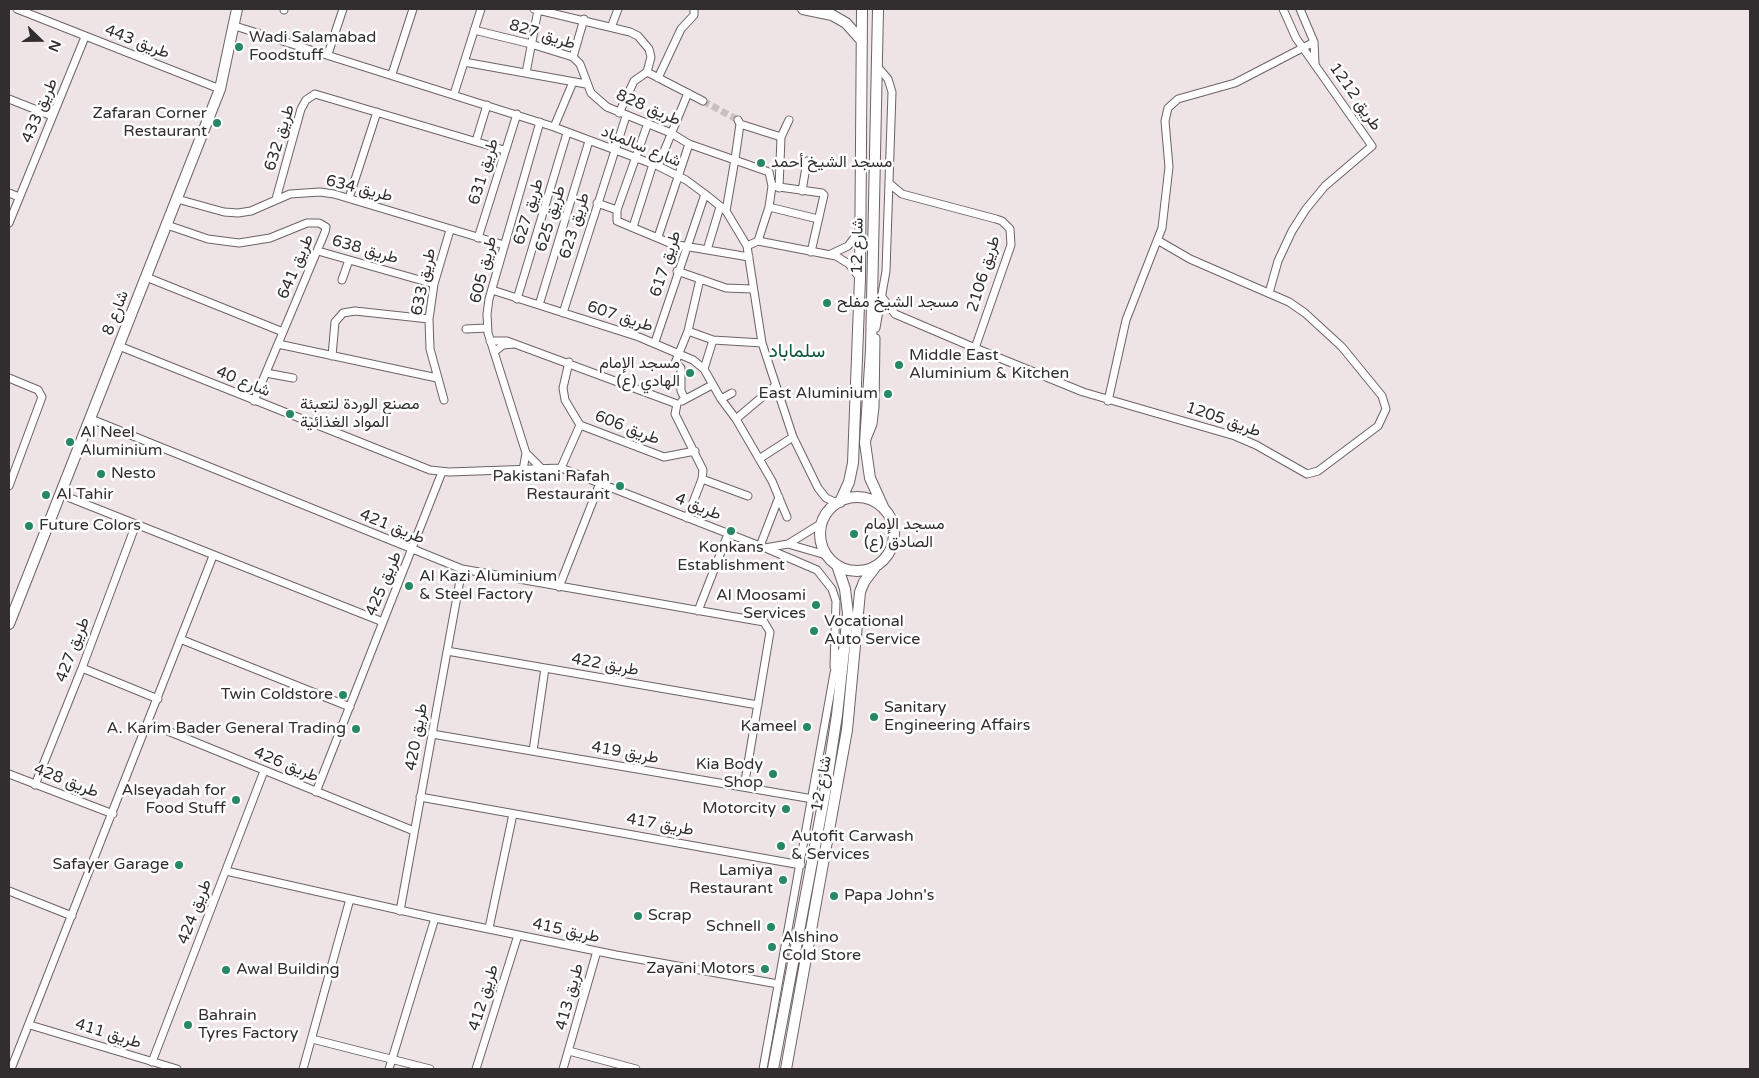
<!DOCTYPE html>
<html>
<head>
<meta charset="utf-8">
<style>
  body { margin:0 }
  #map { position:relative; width:1759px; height:1078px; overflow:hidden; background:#eee3e5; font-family:"Varela Round",sans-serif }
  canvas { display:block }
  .frame { position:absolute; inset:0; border:10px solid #322e2f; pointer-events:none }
  .north { position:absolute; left:15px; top:15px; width:50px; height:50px; -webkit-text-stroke:4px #fff; paint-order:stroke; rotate:112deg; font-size:14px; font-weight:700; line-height:20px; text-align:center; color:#322e2f }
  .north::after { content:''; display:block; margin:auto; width:18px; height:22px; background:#322e2f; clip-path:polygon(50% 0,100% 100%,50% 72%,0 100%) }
</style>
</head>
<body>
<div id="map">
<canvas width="1759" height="1078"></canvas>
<div class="frame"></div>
<div class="north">N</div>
</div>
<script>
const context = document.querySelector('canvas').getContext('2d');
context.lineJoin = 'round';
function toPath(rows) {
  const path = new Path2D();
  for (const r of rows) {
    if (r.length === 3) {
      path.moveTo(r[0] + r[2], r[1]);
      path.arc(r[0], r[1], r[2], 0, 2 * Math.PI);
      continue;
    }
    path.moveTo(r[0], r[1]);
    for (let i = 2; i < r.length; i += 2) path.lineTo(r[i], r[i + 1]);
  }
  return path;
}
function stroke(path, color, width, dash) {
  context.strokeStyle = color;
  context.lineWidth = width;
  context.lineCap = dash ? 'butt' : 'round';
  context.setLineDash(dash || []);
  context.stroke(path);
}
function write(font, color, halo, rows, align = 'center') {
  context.font = font + ' "Varela Round",Vazirmatn,sans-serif';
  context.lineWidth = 5;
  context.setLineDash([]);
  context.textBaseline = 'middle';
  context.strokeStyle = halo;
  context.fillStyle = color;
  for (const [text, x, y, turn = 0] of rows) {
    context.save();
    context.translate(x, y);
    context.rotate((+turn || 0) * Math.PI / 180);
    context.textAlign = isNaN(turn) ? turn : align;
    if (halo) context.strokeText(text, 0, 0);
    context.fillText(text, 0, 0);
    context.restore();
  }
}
stroke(toPath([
  [703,101,738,120]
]), '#c8bfc1', 7, [7, 3.5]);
const street = toPath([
  [17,9,220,89],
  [534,9,630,32,638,36,649,49,651,57,647,72,703,101],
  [1300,9,1314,42,1315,63],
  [284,10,284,9],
  [612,25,618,9],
  [235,26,554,127,658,166,686,180,705,194,726,211,747,246,762,343,793,437,818,488,826,498,837,503],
  [474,30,531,44,573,57,580,64,591,93,607,107,671,133,689,144,769,172,772,186,769,207,758,241],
  [328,54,343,9],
  [573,57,584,19],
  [464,62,586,84],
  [526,73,538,10],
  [392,74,413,9],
  [658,78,681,29,694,15,694,9],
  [454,94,481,9],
  [9,99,52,116],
  [619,113,634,81,647,72],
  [648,123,617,210,617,221,672,244,749,257],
  [740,124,781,137],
  [554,127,573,82],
  [476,141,487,105],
  [658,166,688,93],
  [890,184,902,194,996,219,1002,221,1010,229,1011,245,975,348],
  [772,186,822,193,824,195,811,252],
  [779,188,781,137,789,120],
  [802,191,807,161],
  [9,193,19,197],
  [349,198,377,112],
  [177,199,224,212,238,213,251,211,290,194,320,192,334,194,504,245],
  [276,199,301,109,306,100,315,94,504,150],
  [597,203,617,210],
  [769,207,818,219],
  [726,211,735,159,740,124,738,120],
  [9,223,85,37],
  [167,225,208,239,239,243,270,238,307,223,319,223,326,227,325,232,254,401],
  [633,227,653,164],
  [658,237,689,144],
  [478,238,517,114],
  [747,246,758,241,836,256,849,264,859,277],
  [707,250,720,207],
  [318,251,434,284],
  [831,254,848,246,860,230],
  [677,271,726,288,752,289],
  [146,277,283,332],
  [342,280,349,260],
  [492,290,639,337,693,360,704,369,721,399,736,419,772,481,787,517],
  [1269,293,1278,261,1292,231,1306,209,1325,186,1372,146,1296,38,1283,9],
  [882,297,895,314,975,348,1083,392,1235,436,1256,445,1307,474,1318,471,1378,426,1386,409,1382,396,1342,347,1305,313,1289,302,1190,259,1159,241],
  [517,299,567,133],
  [539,305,589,141],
  [563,313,626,116],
  [876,328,886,271,892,92,888,79,876,65],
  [466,329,487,328],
  [688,331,713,340,762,343],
  [490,341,507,341,677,404],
  [655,342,705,194],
  [278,344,437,378],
  [119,346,430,470,449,472,561,468,765,548,788,544,822,523],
  [494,352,503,345,514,344],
  [332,356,335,322,343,313,355,311,429,319],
  [569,362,563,388,565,400,580,425,664,457,695,451],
  [704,369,713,340],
  [266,373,293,378],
  [9,378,38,390,42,397,9,486],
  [685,399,681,391,681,368,675,363,688,331,700,279],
  [721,399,732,393],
  [444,400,430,349,429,319,434,284,450,230],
  [682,401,712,385],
  [1108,401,1126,320,1162,228,1169,167,1165,121,1168,108,1178,99,1235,83,1314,42],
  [677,404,675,414,703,470,702,479,687,518],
  [91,419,462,569,764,622,770,632,744,787],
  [736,419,775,386],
  [867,439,873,424,875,407,876,338],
  [526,453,541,468],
  [759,459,793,437],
  [561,468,580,425],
  [523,470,526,453,488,333,487,314,489,299,540,122],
  [702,479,748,496],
  [60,494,383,622],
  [788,544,826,555],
  [760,546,779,497],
  [768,549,817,570,832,589,836,601,834,667],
  [559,587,600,483],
  [698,611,728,534],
  [180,639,350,707],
  [447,651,758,705],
  [82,668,158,699],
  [148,723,414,831],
  [432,734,813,799],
  [533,751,545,668],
  [9,774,113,814],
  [35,785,82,668,136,524],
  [316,792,442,472],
  [420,797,801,865],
  [226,871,435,918,616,955,778,984],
  [9,891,72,916],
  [400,911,462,569],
  [489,928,513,814],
  [30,1025,177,1069],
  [312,1039,430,1069],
  [569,1051,636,1069],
  [152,1062,264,771],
  [11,1069,213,556],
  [303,1069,350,899],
  [389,1069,435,918],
  [476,1069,518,935],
  [563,1069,597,951],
  [763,1069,834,673,841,652]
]);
const secondary = toPath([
  [803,9,832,15,846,23,862,41],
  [878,9,871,350,865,443,870,478,884,509],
  [857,534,37],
  [840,502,849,482,853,463,860,278,862,9],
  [9,624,220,89,237,9],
  [773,1069,825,793,837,715,848,614,845,589,837,565],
  [786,1069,847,730,860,592,864,582,876,566]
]);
stroke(street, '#6c6364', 9);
stroke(secondary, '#6c6364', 12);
stroke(street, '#fff', 7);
stroke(secondary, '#fff', 10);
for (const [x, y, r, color] of [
  [239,47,5,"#268963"],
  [217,123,5,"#268963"],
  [761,163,5,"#268963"],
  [827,303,5,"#268963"],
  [899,365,5,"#268963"],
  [690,373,5,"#268963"],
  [888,394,5,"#268963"],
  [290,414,5,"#268963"],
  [70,442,5,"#268963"],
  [101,474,5,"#268963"],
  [620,486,5,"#268963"],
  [46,495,5,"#268963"],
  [29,526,5,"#268963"],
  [731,531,5,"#268963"],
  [854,534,5,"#268963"],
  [409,586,5,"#268963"],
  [816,605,5,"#268963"],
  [814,631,5,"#268963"],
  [343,695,5,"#268963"],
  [874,717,5,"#268963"],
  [807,727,5,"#268963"],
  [356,729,5,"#268963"],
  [773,774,5,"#268963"],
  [236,800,5,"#268963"],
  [786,809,5,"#268963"],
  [781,846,5,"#268963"],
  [179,865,5,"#268963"],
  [783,880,5,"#268963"],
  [834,896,5,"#268963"],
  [638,916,5,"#268963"],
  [771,927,5,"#268963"],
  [772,947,5,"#268963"],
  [765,969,5,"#268963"],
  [226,970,5,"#268963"],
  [188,1025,5,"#268963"]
]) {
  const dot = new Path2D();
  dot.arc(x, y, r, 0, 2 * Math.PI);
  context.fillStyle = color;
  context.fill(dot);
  stroke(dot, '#fff', 2);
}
write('16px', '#322e2f', '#fff', [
  ["طريق 827",542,35,17],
  ["طريق 443",137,42,21],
  ["طريق 1212",1355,97,55],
  ["طريق 828",648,108,23],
  ["طريق 433",40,111,-67],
  ["طريق 632",280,138,-73],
  ["شارع سالمباد",641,147,22],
  ["طريق 631",484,172,-73],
  ["طريق 634",359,189,14],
  ["طريق 627",529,212,-73],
  ["طريق 625",551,219,-73],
  ["طريق 623",575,226,-73],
  ["شارع 12",858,246,-89],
  ["طريق 638",365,250,16],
  ["طريق 617",666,264,-72],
  ["طريق 641",296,267,-67],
  ["طريق 605",484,270,-76],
  ["طريق 2106",984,274,-73],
  ["طريق 633",424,282,-78],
  ["شارع 8",116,313,-69],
  ["طريق 607",620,317,18],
  ["شارع 40",243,382,22],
  ["طريق 1205",1223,420,19],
  ["طريق 606",627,428,21],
  ["طريق 4",698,507,22],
  ["طريق 421",392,527,22],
  ["طريق 425",384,584,-67],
  ["طريق 427",73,650,-69],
  ["طريق 422",605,665,10],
  ["طريق 420",417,737,-80],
  ["طريق 419",625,753,10],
  ["طريق 426",286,765,22],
  ["طريق 428",66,781,21],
  ["شارع 12",822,784,-80],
  ["طريق 417",660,825,10],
  ["طريق 424",195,912,-69],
  ["طريق 415",566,931,12],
  ["طريق 413",570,997,-75],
  ["طريق 412",484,998,-73],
  ["طريق 411",108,1034,17]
]);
write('16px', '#322e2f', '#fff', [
  ["Wadi Salamabad",249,38],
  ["Foodstuff",249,56],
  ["Zafaran Corner",207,114,"right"],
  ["Restaurant",207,132,"right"],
  ["مسجد الشيخ أحمد",771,163],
  ["مسجد الشيخ مفلح",837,303],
  ["Middle East",909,356],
  ["Aluminium & Kitchen",909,374],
  ["مسجد الإمام",680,364,"right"],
  ["الهادي (ع)",680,382,"right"],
  ["East Aluminium",878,394,"right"],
  ["مصنع الوردة لتعبئة",300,405],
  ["المواد الغذائية",300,423],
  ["Al Neel",80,433],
  ["Aluminium",80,451],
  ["Nesto",111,474],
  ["Pakistani Rafah",610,477,"right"],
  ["Restaurant",610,495,"right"],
  ["Al Tahir",56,495],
  ["مسجد الإمام",864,525],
  ["الصادق (ع)",864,543],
  ["Future Colors",39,526],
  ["Konkans",731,548,"center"],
  ["Establishment",731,566,"center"],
  ["Al Kazi Aluminium",419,577],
  ["& Steel Factory",419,595],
  ["Al Moosami",806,596,"right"],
  ["Services",806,614,"right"],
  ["Vocational",824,622],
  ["Auto Service",824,640],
  ["Twin Coldstore",333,695,"right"],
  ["Sanitary",884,708],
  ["Engineering Affairs",884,726],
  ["Kameel",797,727,"right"],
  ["A. Karim Bader General Trading",346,729,"right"],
  ["Kia Body",763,765,"right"],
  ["Shop",763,783,"right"],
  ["Alseyadah for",226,791,"right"],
  ["Food Stuff",226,809,"right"],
  ["Motorcity",776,809,"right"],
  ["Autofit Carwash",791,837],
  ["& Services",791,855],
  ["Safayer Garage",169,865,"right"],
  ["Lamiya",773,871,"right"],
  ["Restaurant",773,889,"right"],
  ["Papa John's",844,896],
  ["Scrap",648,916],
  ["Schnell",761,927,"right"],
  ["Alshino",782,938],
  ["Cold Store",782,956],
  ["Zayani Motors",755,969,"right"],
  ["Awal Building",236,970],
  ["Bahrain",198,1016],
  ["Tyres Factory",198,1034]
], 'left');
write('19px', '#0c543a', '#fff', [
  ["سلماباد",797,352]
]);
</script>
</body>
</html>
